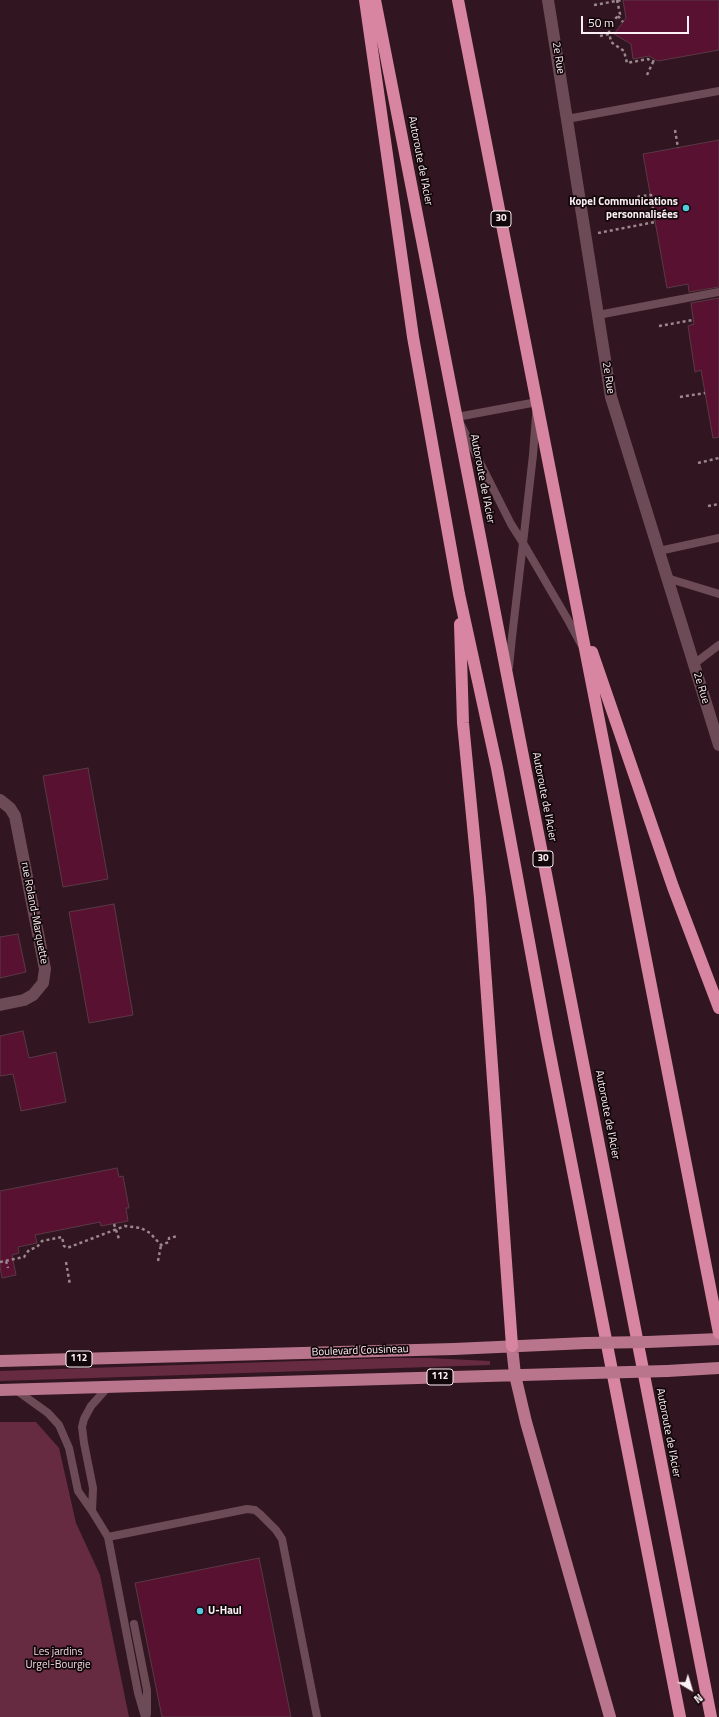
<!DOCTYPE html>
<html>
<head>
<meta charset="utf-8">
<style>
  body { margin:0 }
  #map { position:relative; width:719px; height:1717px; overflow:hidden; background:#311520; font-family:"Titillium Web",sans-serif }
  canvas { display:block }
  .north { position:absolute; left:671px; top:1669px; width:40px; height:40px; -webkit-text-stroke:3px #110609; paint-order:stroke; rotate:142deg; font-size:11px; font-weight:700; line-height:16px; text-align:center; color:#fdf0f4 }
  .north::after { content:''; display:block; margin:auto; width:14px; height:18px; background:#fdf0f4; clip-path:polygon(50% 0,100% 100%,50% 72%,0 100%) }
  .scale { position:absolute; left:581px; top:16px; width:108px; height:18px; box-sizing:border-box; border:2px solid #fdf0f4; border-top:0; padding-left:5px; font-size:12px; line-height:14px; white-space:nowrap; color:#fdf0f4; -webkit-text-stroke:3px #110609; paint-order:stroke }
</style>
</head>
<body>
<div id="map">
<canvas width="719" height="1717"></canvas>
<div class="north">N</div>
<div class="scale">50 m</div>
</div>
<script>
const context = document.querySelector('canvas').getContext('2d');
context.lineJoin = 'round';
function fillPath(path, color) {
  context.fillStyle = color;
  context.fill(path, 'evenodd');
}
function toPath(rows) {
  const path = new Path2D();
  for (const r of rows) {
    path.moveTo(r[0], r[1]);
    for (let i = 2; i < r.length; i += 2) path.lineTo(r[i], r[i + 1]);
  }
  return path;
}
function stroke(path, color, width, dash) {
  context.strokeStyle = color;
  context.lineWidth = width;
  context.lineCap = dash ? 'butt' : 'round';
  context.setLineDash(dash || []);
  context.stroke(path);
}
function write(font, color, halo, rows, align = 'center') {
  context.font = font + ' "Titillium Web",sans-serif';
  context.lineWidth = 3.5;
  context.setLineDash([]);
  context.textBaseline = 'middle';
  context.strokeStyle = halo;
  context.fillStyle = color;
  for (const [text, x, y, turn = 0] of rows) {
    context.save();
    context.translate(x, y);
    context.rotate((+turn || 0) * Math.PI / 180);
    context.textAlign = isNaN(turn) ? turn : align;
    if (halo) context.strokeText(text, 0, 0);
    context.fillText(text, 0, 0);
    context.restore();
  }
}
fillPath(toPath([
  [388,1358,429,1358,490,1361,490,1365,0,1381,0,1371],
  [0,1422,36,1422,59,1448,76,1523,100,1575,129,1717,0,1717]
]), '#662b41');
const building = toPath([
  [623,0,719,0,719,50,658,61,649,56,633,59,631,44,614,34,626,18,623,0],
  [719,140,719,287,689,292,688,284,667,288,643,154,719,140],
  [719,298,719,437,713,438,701,370,695,372,688,326,694,324,691,303,719,298],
  [88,768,108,879,63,887,43,776,88,768],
  [114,904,133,1015,89,1023,69,912,114,904],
  [18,934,26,972,0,978,0,937,18,934],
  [23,1031,29,1058,56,1052,66,1102,21,1111,13,1074,0,1076,0,1036,23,1031],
  [117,1168,119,1177,123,1176,129,1208,126,1208,128,1221,101,1226,100,1222,35,1235,37,1243,18,1247,19,1253,12,1255,16,1275,2,1278,0,1266,0,1191,117,1168],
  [259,1558,291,1717,162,1717,135,1583,259,1558]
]);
fillPath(building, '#581131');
stroke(building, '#593a44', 1);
stroke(toPath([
  [617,0,620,14,608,26,611,42,624,51,627,63,648,59,653,62,654,59],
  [594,5,622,0],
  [618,16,623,22],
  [600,36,609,34],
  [647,75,653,62],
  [675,130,678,148],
  [598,233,655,222,651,195,635,197],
  [659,326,693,320],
  [680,397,705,393],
  [698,463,719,458],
  [708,506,719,504],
  [114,1224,119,1239],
  [6,1261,8,1268],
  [158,1261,161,1245],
  [0,1262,24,1257,29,1250,37,1247,42,1241,62,1237,64,1246,67,1248,125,1226,141,1228,150,1233,161,1245,169,1242,169,1238,178,1236],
  [66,1262,70,1285]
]), '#9b878e', 2.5, [3, 3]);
stroke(toPath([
  [567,119,719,91],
  [598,315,719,292],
  [659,551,719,538],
  [667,578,719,594],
  [694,664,719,645],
  [509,667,512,637,523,543,533,455,537,402,457,417,511,524,523,543,568,620,581,644],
  [16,1390,48,1413,59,1425,69,1448,78,1491,92,1511,93,1488,84,1443,82,1427,84,1419,91,1406,108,1387],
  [92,1511,108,1537],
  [134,1624,147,1690,147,1714],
  [145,1717,138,1693,108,1537,247,1509,255,1510,260,1514,276,1530,282,1539,317,1717]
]), '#6d4b56', 8);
stroke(toPath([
  [548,0,611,397,719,745],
  [0,800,10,808,15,816,45,969,43,983,33,995,24,1000,0,1005]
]), '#6d4b56', 12);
stroke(toPath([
  [647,1342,719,1339],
  [512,1346,515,1375,526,1422,610,1717],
  [0,1361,454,1349,586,1343],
  [667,1371,719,1368],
  [0,1390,592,1373]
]), '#b9758c', 12);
stroke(toPath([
  [365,0,413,337,459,594,497,768,547,1039,680,1717],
  [375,0,711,1717],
  [458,0,719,1333],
  [460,624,463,723,480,898,512,1346],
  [592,652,673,887,719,1008]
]), '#d885a1', 12);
stroke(toPath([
  [586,1343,647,1342],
  [592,1373,667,1371]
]), '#b9758c', 12);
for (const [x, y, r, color] of [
  [686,208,4,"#53cbdc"],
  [200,1611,4,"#53cbdc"]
]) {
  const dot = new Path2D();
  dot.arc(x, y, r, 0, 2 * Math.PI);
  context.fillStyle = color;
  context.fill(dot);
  stroke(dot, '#110609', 1.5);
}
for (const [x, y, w] of [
  [501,219,20],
  [543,859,20],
  [79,1359,26],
  [440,1377,26]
]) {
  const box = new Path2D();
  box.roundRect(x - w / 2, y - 8, w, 16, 3);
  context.fillStyle = '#110609';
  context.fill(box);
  stroke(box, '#fdf0f4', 1);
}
write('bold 10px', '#fdf0f4', null, [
  ["30",501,219],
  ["30",543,859],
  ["112",79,1359],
  ["112",440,1377]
]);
write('11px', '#fdf0f4', '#110609', [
  ["2e Rue",558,58,81],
  ["Autoroute de l'Acier",420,161,79],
  ["2e Rue",608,378,81],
  ["Autoroute de l'Acier",482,479,79],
  ["2e Rue",701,688,73],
  ["Autoroute de l'Acier",544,797,79],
  ["rue Roland-Marquette",34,913,79],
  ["Autoroute de l'Acier",607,1115,79],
  ["Boulevard Cousineau",360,1351,-2],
  ["Autoroute de l'Acier",668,1433,79]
]);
write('bold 11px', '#fdf0f4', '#110609', [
  ["Kopel Communications",678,202],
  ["personnalisées",678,215],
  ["U-Haul",208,1611,"left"]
], 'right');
write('11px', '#f1d9e0', '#110609', [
  ["Les jardins",58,1652],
  ["Urgel-Bourgie",58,1665]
]);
</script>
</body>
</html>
